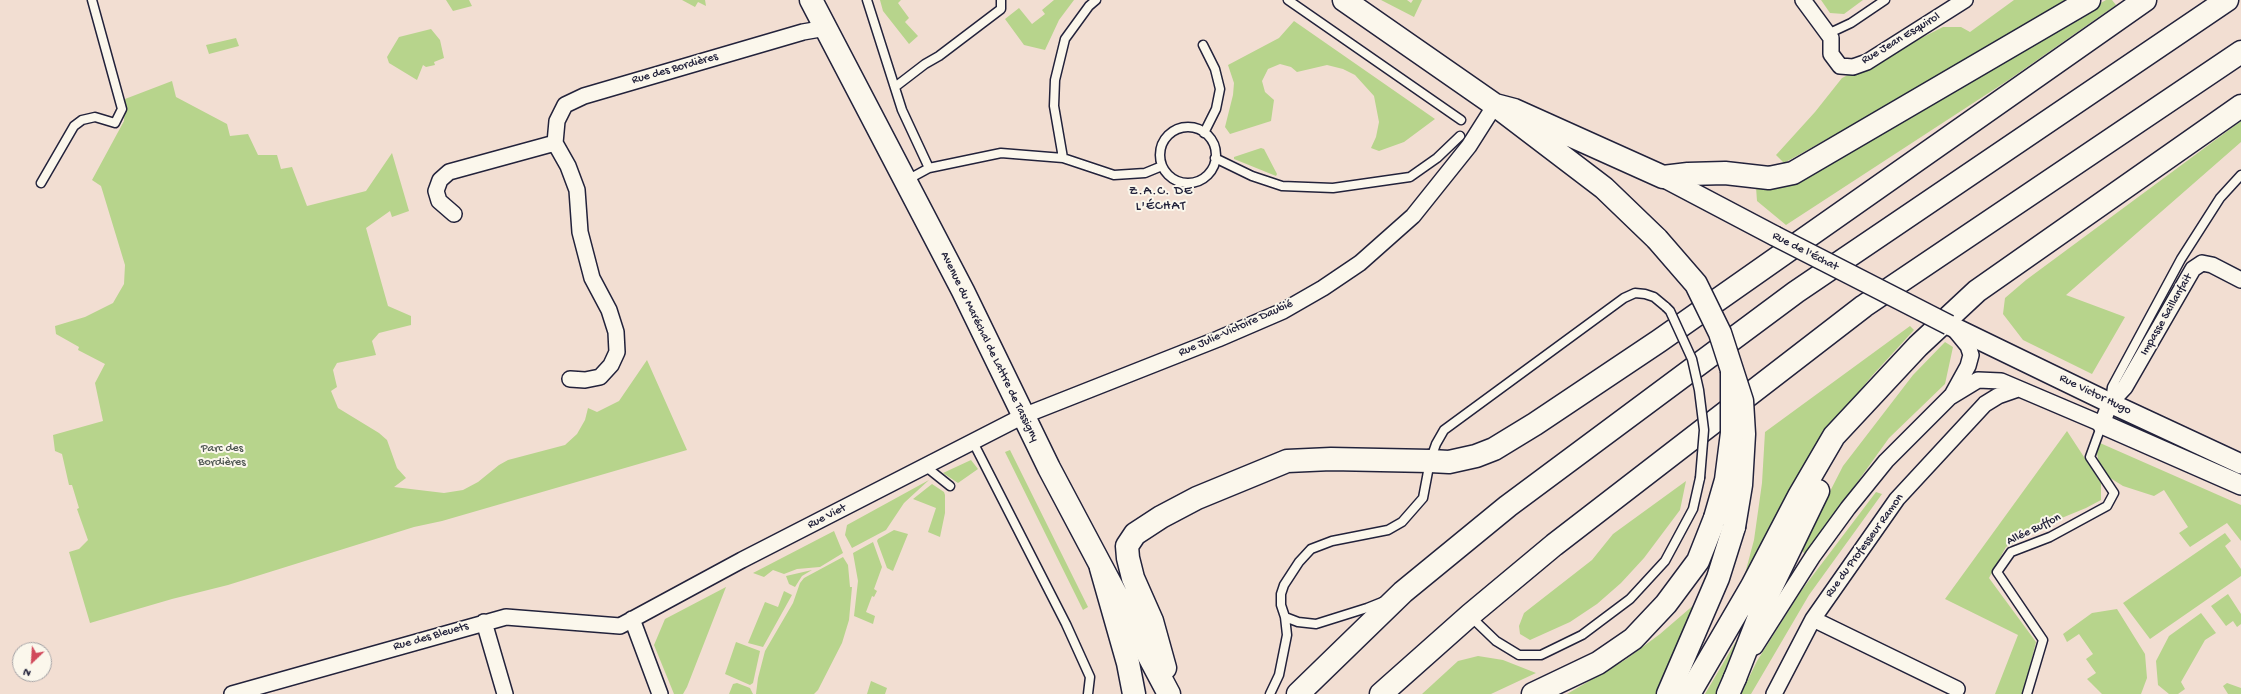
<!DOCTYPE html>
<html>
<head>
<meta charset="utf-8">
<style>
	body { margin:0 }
	#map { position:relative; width:2241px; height:694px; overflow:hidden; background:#f2ded2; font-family:"Gochi Hand",sans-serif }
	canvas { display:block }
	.north { position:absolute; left:12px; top:642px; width:40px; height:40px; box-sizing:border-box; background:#fbf7ec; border:1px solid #a4a2a5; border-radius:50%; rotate:205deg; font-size:11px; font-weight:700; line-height:16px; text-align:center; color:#22223b }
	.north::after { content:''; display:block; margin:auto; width:14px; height:18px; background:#d1495b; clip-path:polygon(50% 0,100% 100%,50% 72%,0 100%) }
</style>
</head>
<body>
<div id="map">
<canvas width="2241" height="694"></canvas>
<div class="north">N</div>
</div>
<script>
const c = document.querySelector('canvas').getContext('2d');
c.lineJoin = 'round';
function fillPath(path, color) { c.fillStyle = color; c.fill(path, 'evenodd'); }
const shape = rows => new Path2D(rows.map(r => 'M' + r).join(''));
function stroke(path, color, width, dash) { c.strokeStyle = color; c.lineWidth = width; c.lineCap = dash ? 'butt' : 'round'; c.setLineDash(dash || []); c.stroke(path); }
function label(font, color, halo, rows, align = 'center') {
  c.font = font + ' "Gochi Hand",sans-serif'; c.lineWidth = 4; c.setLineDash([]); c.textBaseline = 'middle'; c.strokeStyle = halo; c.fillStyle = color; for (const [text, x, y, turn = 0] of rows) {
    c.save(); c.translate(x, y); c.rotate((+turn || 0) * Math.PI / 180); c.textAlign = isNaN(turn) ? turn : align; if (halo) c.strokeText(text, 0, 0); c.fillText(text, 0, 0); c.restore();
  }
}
const green = shape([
	[446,0,469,0,472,6,453,11],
	[682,0,705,0,706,6,698,2,695,7],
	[880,0,901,0,898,3,909,18,905,22,918,36,909,44,883,11],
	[1054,0,1074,0,1059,20,1045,50,1024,45,1005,19,1019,8,1032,24,1045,14,1042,10],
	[1381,0,1407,0,1411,3,1413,0,1422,0,1414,17],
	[1821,0,1863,0,1844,14,1830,13],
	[2014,0,2068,0,1976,52,1908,94,1784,163,1776,155,1815,112,1842,78,1943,27,1961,27,1970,32],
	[2106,0,2112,0,2116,5,2007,81,1786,225,1757,201,1756,187,1788,186,1812,175,1992,64],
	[1294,21,1435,119,1404,142,1379,151,1371,148,1376,137,1379,122,1374,96,1355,75,1343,69,1327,65,1297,72,1291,67,1280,64,1268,69,1262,81,1265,92,1274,100,1271,121,1230,134,1225,127,1233,95,1234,83,1228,65,1279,38],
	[431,29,440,40,444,58,434,62,435,65,426,67,423,65,417,80,389,63,387,57,399,37],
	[236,38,239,46,209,54,206,45],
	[172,81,176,97,227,124,230,136,248,134,258,155,277,155,281,169,292,167,307,206,366,191,392,153,409,211,392,217,390,211,366,228,388,306,411,316,411,325,379,333,372,341,376,355,337,363,333,370,337,387,331,391,338,408,379,433,387,440,397,468,406,478,394,487,444,493,463,490,478,482,499,465,508,460,565,445,577,434,585,420,588,408,597,412,619,401,647,360,687,450,442,521,414,527,228,585,172,599,90,623,69,552,79,549,88,540,77,509,79,508,72,485,69,485,62,454,55,451,53,435,103,421,95,383,105,364,78,350,79,347,56,334,55,326,85,317,113,303,124,284,125,265,101,186,92,180,124,121,125,99],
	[2241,121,2241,142,2066,295,2125,317,2092,374,2023,340,2003,314,2005,298,2026,280],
	[1261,148,1264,149,1277,174,1276,176,1234,159,1234,157],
	[1910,326,1914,330,1871,377,1829,429,1742,585,1754,540,1762,483,1765,432],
	[1945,342,1953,347,1945,384,1889,438,1805,555,1801,548,1843,466,1913,375],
	[2067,431,2101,483,2101,500,2086,508,2047,524,2006,547,1989,578,2036,642,2023,694,1995,694,2018,635,1945,599],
	[2100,443,2241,505,2241,541,2227,523,2190,547,2179,533,2188,527,2164,490,2154,496,2123,486,2107,476,2099,464,2097,453],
	[1010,450,1088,607,1083,610,1005,452],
	[971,460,978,469,958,483,943,473],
	[929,480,904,503,886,530,852,548,845,535,847,525],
	[1686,481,1680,510,1644,558,1621,583,1597,604,1570,622,1530,640,1520,634,1519,626,1524,613,1592,560,1613,534],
	[932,484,944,492,945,495,945,513,940,537,928,532,936,508,913,499],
	[1876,492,1882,494,1809,595,1751,694,1741,694,1757,661,1801,591],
	[894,530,908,534,893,571,887,568,877,541,878,539],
	[834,531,843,553,820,567,797,569,784,574,773,570,764,577,753,573],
	[2225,533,2231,541,2225,546,2241,569,2241,576,2150,639,2123,603],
	[873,542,882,567,874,589,877,591,874,597,872,596,866,612,875,616,873,624,854,616,858,581,853,553],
	[843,557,848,565,850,587,852,587,849,620,842,643,818,690,814,694,756,694,758,678,765,651,793,603,800,583,804,578],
	[812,570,802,576,795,587,789,584,786,576],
	[726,587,687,687,683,694,674,694,654,645,665,619],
	[784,591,792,595,763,647,748,643,765,602,778,607],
	[2228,594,2241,614,2241,624,2237,627,2233,621,2226,626,2211,606],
	[1696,603,1658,694,1567,694,1625,660,1660,634],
	[1756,607,1717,694,1705,694],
	[2117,609,2145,654,2147,678,2141,694,2102,694,2087,679,2096,673,2086,659,2093,654,2079,634,2067,642,2063,634,2092,613],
	[2201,613,2216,633,2205,640,2181,682,2185,689,2178,694,2169,694,2158,685,2156,661,2169,636],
	[736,642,760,651,753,683,750,685,725,674],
	[1478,656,1503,660,1536,673,1491,694,1422,694,1458,661],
	[871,681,887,688,885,694,867,694],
	[737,683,750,688,753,694,729,694,733,684],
	[2227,683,2241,688,2241,694,2228,694,2223,686]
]);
const service = shape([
	[867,0,902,110,929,168],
	[1288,0,1461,120],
	[1831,38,1834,31,1851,23,1885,0],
	[1203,45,1215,69,1220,89,1216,109,1204,133],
	[895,87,925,64,939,56,1001,9,1001,0],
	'1160 155a28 28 0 1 1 56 0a28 28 0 1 1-56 0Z',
	[1063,158,1054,106,1055,80,1065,39,1089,6,1096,0],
	[1215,158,1252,176,1282,186,1333,188,1410,177,1437,158,1460,136],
	[907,180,929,168,1001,153,1063,158,1114,175,1145,173,1162,166],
	[41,183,74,126,82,120,95,117,115,123,122,109,92,0],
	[2110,401,2112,387,2181,259,2220,198,2241,175],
	[973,442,1066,624,1090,677,1088,694],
	[925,466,950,486],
	[1470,616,1496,641,1519,655,1541,655,1582,635,1630,599,1665,561,1693,509,1700,478],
	[1285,617,1298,622,1316,624,1367,608,1382,602],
	[1270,694,1279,675,1287,635,1285,617,1281,605,1281,594,1284,585,1299,562,1311,549,1332,541,1388,530,1402,522,1423,498,1430,461,1436,444,1444,430,1624,298,1635,293,1645,294,1654,297,1666,307],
	[2027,694,2043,640,1997,572,2011,552,2050,537,2107,506,2114,493,2090,457,2102,424]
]);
const minor = shape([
	[1803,0,1831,38,1831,54,1840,66,1853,67,1867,62,1965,0],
	[454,214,439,201,436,191,440,180,449,172,555,143],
	[570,379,585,380,600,377,611,365,617,352,616,332,609,310,592,278,580,232,577,190,568,166,555,143,557,121,565,105,584,96,803,32,826,28],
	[1952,395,1968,366,1971,355,1968,346,1954,329],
	[632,619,660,694],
	[1813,619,1957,689],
	[484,622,505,694],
	[1755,647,1813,556,1848,508,1886,461,1950,397,1978,380,2001,381,2102,424,2110,403,2125,387,2193,269,2202,263,2212,265,2241,280],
	[232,694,506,617,620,626,742,560,1023,416,1218,339,1283,311,1323,288,1360,263,1413,216,1469,146,1495,105],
	[1774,694,1813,619,1897,499,1985,404,1998,396,2018,389]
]);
const tertiary = shape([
	[1663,177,1775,236],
	[1949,325,2110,403,2241,464],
	[2102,424,2241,485]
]);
const primary = shape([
	[811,0,963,291,1049,468,1169,694],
	[1344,0,1495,105,1604,188,1657,239],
	[1495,105,1514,110,1663,177,1688,174,1725,173,1769,178,1793,173,2089,0],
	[1165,668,1152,621,1133,578,1128,558,1127,546,1135,534,1161,517,1197,498,1287,461,1331,459,1430,461],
	[1668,694,1718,578,1734,527],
	[1728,694,1735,678]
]);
const trunk = shape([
	[1735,678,1768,594,1818,491],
	[1689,694,1752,586,1799,496,1834,436,1918,346,1977,291,2241,106]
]);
const motorway = shape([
	[1430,461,1449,462,1476,456,1494,449,1535,424,1659,341,2145,0],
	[1101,568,1128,663,1134,694],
	[1298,694,1403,592,1508,506,1796,292,2227,0],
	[1381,694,1470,615,1554,545,1864,306,2241,52],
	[1533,694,1598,663,1633,639,1666,604,1698,561,1715,518]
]);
const serviceBridge = shape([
	[1666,307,1670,311,1692,359,1699,390,1704,430,1700,478]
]);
const tertiaryBridge = shape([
	[1775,236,1949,325]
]);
const primaryBridge = shape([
	[1657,239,1696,284,1720,333,1742,401,1744,434,1741,485,1734,527]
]);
const motorwayBridge = shape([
	[1715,518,1726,480,1732,433,1732,372]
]);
const streetNames = [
	["Rue Jean Esquirol",1901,39,-31],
	["Rue des Bordières",675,69,-16],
	["Rue de l'Échat",1805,252,27],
	["Impasse Saillanfait",2167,315,-60],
	["Rue Julie-Victoire Daubié",1236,329,-24],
	["Avenue du Maréchal de Lattre de Tassigny",989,347,64],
	["Rue Victor Hugo",2095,395,26],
	["Rue Viet",827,517,-27],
	["Allée Buffon",2034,530,-26],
	["Rue du Professeur Ramon",1865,546,-54],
	["Rue des Bleuets",431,637,-16]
];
const parkNames = [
	["Parc des",222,449],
	["Bordières",222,463]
];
const neighbourhoodNames = [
	["Z.A.C. DE",1161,192],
	["L'ÉCHAT",1161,207]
];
fillPath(green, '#b7d48c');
stroke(service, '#22223b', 11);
stroke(minor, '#22223b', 18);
stroke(tertiary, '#22223b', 22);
stroke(primary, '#22223b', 25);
stroke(trunk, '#22223b', 25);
stroke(motorway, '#22223b', 25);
stroke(service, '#fbf7ec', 8);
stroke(minor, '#fbf7ec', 15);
stroke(tertiary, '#fbf7ec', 19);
stroke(primary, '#fbf7ec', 22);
stroke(trunk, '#fbf7ec', 22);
stroke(motorway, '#fbf7ec', 22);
stroke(serviceBridge, '#22223b', 11, []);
stroke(tertiaryBridge, '#22223b', 22, []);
stroke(primaryBridge, '#22223b', 25, []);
stroke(motorwayBridge, '#22223b', 25, []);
stroke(serviceBridge, '#fbf7ec', 8);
stroke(tertiaryBridge, '#fbf7ec', 19);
stroke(primaryBridge, '#fbf7ec', 22);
stroke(motorwayBridge, '#fbf7ec', 22);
label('12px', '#22223b', '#fbf7ec', streetNames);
label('12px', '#4f5753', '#fbf7ec', parkNames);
c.letterSpacing = '1px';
label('13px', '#22223b', '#fbf7ec', neighbourhoodNames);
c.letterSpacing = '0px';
</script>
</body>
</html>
